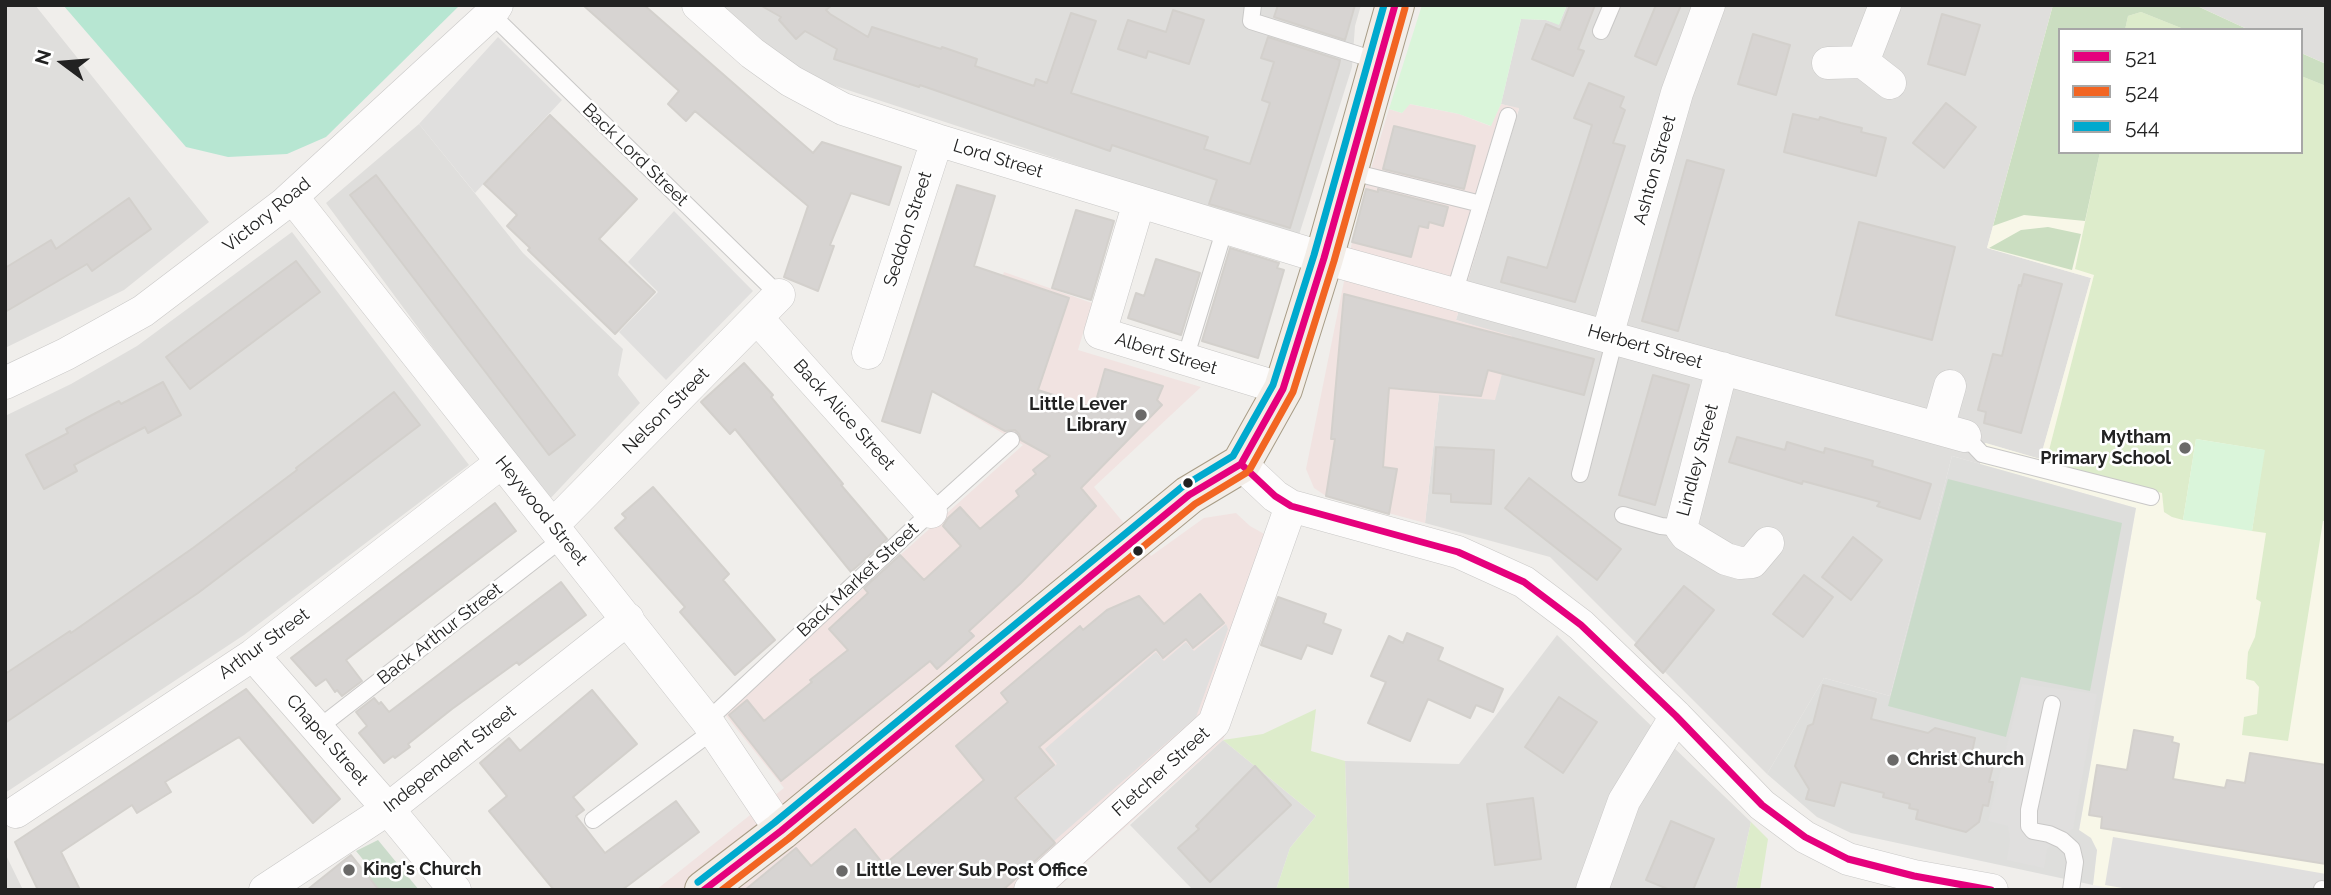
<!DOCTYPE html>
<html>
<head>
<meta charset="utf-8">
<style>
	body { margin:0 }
	#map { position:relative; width:2331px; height:895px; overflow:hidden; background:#f0eeeb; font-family:Raleway,sans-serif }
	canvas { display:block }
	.frame { position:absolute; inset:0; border:7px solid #222; pointer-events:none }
	.legend { position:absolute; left:2058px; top:28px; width:245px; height:126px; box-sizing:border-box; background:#fff; border:2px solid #a7a7a7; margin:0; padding:9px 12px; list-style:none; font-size:21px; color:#222 }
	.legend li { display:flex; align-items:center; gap:14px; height:35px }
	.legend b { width:35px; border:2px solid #a7a7a7 }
	.north { position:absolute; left:28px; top:28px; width:70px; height:70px; -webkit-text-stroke:5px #fff; paint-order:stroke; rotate:286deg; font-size:19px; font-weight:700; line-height:28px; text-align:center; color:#222 }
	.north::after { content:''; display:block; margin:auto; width:24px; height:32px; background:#222; clip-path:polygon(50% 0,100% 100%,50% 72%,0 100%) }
</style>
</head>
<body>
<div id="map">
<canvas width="2331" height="895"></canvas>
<div class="frame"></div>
<ul class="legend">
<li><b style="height:9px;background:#e5007d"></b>521</li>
<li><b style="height:9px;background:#f26522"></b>524</li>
<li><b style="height:9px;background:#00a9ce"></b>544</li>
</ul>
<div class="north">N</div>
</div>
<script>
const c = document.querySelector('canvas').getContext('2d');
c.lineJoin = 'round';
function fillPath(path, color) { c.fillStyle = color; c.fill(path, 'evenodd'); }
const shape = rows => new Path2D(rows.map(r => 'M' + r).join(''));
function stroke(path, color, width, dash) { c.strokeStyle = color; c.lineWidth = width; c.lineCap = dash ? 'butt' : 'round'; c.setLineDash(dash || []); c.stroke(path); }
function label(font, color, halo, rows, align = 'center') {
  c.font = font + ' Raleway,sans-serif'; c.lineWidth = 5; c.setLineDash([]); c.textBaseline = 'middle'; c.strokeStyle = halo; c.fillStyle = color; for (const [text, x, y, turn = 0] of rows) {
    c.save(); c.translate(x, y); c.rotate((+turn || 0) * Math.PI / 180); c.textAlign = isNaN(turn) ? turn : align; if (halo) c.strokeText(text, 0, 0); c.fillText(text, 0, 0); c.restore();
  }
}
const residential = shape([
	[5,5,35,5,209,222,124,290,5,348],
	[720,5,1361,5,1355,26,1352,67,1298,238,796,73],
	[1567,5,2053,5,1987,248,2091,278,2040,459,1986,443,1980,464,1952,456,1890,696,1824,678,1767,774,1550,557,1425,523,1439,395,1511,337,1456,320,1519,109,1501,104,1521,19,1546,20,1559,24],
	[2195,5,2326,5,2326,64,2301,53,2301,30,2249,30],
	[419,124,523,253,623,349,618,375,640,403,547,502,326,203],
	[292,232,469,465,244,635,5,793,5,416,71,384,137,346],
	[1557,635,1751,822,1736,890,1349,890,1345,761,1459,764],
	[1223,740,1316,816,1290,848,1276,890,1193,890,1130,825],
	[5,853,23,890,5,890]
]);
const commercial = shape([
	[1409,104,1459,114,1490,126,1501,104,1519,108,1456,320,1512,336,1495,400,1439,395,1425,523,1326,496,1314,488,1306,469,1352,242,1365,189,1389,109,1402,113],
	[1004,272,1092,303,1078,350,1201,387,1094,487,1151,556,1204,518,1236,513,1250,526,1291,549,1223,740,1055,890,656,890,784,788,724,713,1023,445,956,406]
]);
const education = shape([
	[2053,5,2195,5,2249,30,2060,30,2060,152,2301,152,2301,53,2326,64,2326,890,2122,890,2093,885,2097,850,2079,831,2136,508,1980,464,1985,443,2040,459,2091,278,1987,248]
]);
const religious = shape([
	[1952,456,2136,508,2079,830,2091,838,2097,850,2093,885,1851,833,1817,817,1767,774,1824,678,1890,696]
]);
const grass = shape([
	[2141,12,2186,30,2125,30,2128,16],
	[2301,76,2326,86,2326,521,2323,521,2288,741,2242,735,2244,717,2257,714,2259,687,2254,681,2246,679,2248,652,2255,637,2261,602,2256,599,2266,533,2252,531,2264,450,2196,439,2183,520,2172,517,2164,512,2162,493,2046,462,2094,275,2075,269,2100,152,2301,152],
	[1316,709,1311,751,1345,761,1349,890,1276,890,1290,848,1316,816,1223,740,1263,734],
	[1751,822,1768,839,1760,890,1736,890]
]);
const forest = shape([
	[2053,5,2195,5,2249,30,2186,30,2141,12,2128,16,2125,30,2060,30,2060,152,2100,152,2085,221,2024,215,1993,226],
	[2301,53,2326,64,2326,86,2301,76],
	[2048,227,2081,234,2072,270,1989,248,2021,230]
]);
const cemetery = shape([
	[1948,479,2122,523,2090,691,2021,677,2006,737,1888,706],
	[378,840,419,890,379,890,365,872,370,868,356,851]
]);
const park = shape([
	[1422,5,1567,5,1559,25,1546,20,1521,19,1501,104,1491,126,1459,114,1410,104,1402,113,1389,109],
	[2196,439,2265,450,2252,531,2183,520]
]);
const pitch = shape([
	[63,5,460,5,326,137,287,154,228,157,186,147]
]);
const parking = shape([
	[498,37,562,100,475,193,419,124],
	[674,211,753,291,666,380,619,332,658,292,628,262],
	[1226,624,1228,629,1196,717,1054,841,1017,798,1057,764,1045,749,1156,652,1164,661,1186,642,1194,651],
	[2022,684,2097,694,2073,829,2047,849,2044,868,2007,860,2010,840,2008,826,1988,821],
	[2113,837,2326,874,2326,890,2134,890,2105,885]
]);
const building = shape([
	[583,5,644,5,813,153,822,142,901,167,889,205,851,193,830,245,834,246,818,291,784,277,808,206,695,111,686,121,668,104,679,91,583,5],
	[760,5,832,5,826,10,830,14,868,37,872,27,941,49,942,47,977,59,975,66,1034,86,1036,79,1047,83,1071,13,1096,21,1071,93,1208,137,1204,149,1250,164,1270,103,1262,100,1274,62,1261,58,1268,37,1340,60,1339,65,1290,228,1209,204,1217,180,1112,145,1110,151,920,85,919,87,834,59,837,49,805,31,796,39,779,20,781,17,760,5],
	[1278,5,1355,5,1345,40,1274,17,1278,5],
	[1570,5,1595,5,1578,49,1584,51,1573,76,1532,59,1546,24,1560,30,1570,5],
	[1656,5,1681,5,1656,65,1635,56,1656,5],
	[1173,10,1204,20,1189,64,1148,51,1146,58,1118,49,1128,20,1166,32,1173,10],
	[1942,14,1980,25,1965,75,1928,64,1942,14],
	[1753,34,1790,45,1776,95,1738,84,1753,34],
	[1589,83,1624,97,1620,107,1625,110,1613,143,1625,146,1575,302,1501,282,1508,257,1547,268,1592,125,1574,118,1589,83],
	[1946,103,1976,127,1944,168,1913,143,1946,103],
	[1793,114,1819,120,1820,117,1841,123,1862,128,1861,132,1886,138,1876,176,1784,152,1793,114],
	[550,115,637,199,599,239,655,292,615,334,528,250,530,248,507,226,517,215,484,184,550,115],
	[1394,126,1475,146,1464,189,1383,169,1394,126],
	[1687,160,1724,170,1678,331,1642,321,1687,160],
	[376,175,575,435,549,455,350,195,376,175],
	[957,185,995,196,974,266,1069,298,1038,390,1094,408,1105,369,1163,386,1157,400,1162,405,1081,488,1096,506,1021,583,969,631,974,636,937,669,930,661,781,781,729,715,747,700,764,721,812,682,810,680,848,650,829,629,868,593,864,588,900,555,924,580,961,546,943,526,948,518,960,507,980,529,1019,496,1016,491,1036,474,1033,470,1050,456,1021,440,1019,434,1015,430,1005,431,932,391,920,433,882,421,957,185],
	[1366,189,1378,192,1378,189,1448,207,1443,226,1429,222,1428,228,1419,226,1411,257,1352,242,1366,189],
	[129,198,151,229,92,271,87,264,5,312,5,268,51,240,56,249,129,198],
	[1076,210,1114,221,1091,300,1052,288,1076,210],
	[1859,222,1955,247,1932,340,1836,315,1859,222],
	[1230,248,1279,263,1277,268,1284,270,1258,358,1202,341,1230,248],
	[1156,259,1200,273,1181,335,1128,318,1136,293,1144,296,1156,259],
	[296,261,320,292,190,389,166,357,296,261],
	[2024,274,2062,284,2021,433,1984,423,1986,412,1978,410,1993,354,2002,356,2019,285,2021,286,2024,274],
	[1344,294,1594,359,1584,395,1488,370,1481,396,1389,388,1383,467,1397,469,1389,514,1326,496,1335,439,1331,439,1344,294],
	[744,363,773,395,771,397,843,484,841,485,887,539,851,572,735,429,730,434,701,402,744,363],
	[1653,375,1689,385,1655,505,1619,495,1653,375],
	[163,382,181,415,148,433,145,427,109,446,74,465,77,471,44,489,26,455,68,433,66,429,92,415,119,401,121,404,163,382],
	[394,392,420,425,198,593,5,723,5,674,70,631,71,633,193,548,297,470,296,468,394,392],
	[1737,437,1785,450,1787,442,1824,453,1825,448,1873,461,1872,466,1931,484,1920,519,1877,506,1880,502,1803,481,1802,484,1729,462,1737,437],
	[1436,447,1494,450,1491,504,1451,502,1451,494,1433,493,1436,447],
	[1529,478,1621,549,1597,580,1505,508,1529,478],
	[653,487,729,574,723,580,775,640,735,675,680,612,685,607,615,528,626,518,622,514,653,487],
	[495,503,516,531,346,660,362,681,342,696,337,690,335,692,326,679,316,686,291,658,495,503],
	[1853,537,1882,560,1851,600,1822,577,1853,537],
	[1804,575,1833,597,1803,637,1773,614,1804,575],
	[561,582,586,615,519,665,517,662,452,709,408,744,410,747,395,758,393,756,384,763,359,733,367,726,356,712,374,698,379,704,381,702,389,712,561,582],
	[1684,586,1714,610,1663,673,1635,645,1684,586],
	[1200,594,1224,623,1193,648,1186,639,1163,658,1156,649,1039,747,1054,765,1015,798,1055,843,1003,890,745,890,796,848,811,866,855,829,884,865,984,780,956,746,1008,702,1001,693,1080,626,1083,630,1107,610,1139,596,1164,624,1200,594],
	[1278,597,1326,614,1323,623,1341,630,1332,654,1307,645,1301,659,1261,645,1278,597],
	[1407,633,1443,648,1438,660,1503,689,1493,712,1476,705,1470,718,1428,699,1410,741,1368,723,1386,682,1371,676,1389,636,1403,643,1407,633],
	[1823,685,1876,699,1871,719,1928,733,1935,728,1975,738,1971,757,1994,762,1989,782,1993,782,1988,806,1983,805,1979,822,1966,832,1916,819,1918,810,1909,808,1910,804,1883,797,1884,793,1841,782,1834,806,1806,799,1809,789,1795,766,1808,726,1813,724,1823,685],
	[246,689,340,799,313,823,239,737,165,782,171,792,137,813,132,805,61,852,80,890,38,890,15,842,246,689],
	[592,690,637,744,573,797,584,810,576,816,605,853,676,801,699,832,622,890,554,890,489,811,507,796,480,763,509,738,520,751,592,690],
	[1559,697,1597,722,1563,773,1525,747,1559,697],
	[2134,730,2173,737,2172,742,2179,744,2173,779,2225,788,2227,780,2245,783,2250,753,2326,765,2326,864,2101,828,2102,817,2089,815,2097,765,2127,770,2134,730],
	[1255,766,1291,805,1210,882,1178,848,1199,829,1196,826,1255,766],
	[1533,798,1541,859,1495,865,1487,804,1533,798],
	[1671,821,1714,839,1693,890,1670,890,1646,880,1671,821],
	[351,855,379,890,307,890,347,858,351,855]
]);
const lane = shape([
	[1253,5,1251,21,1378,61],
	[491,14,779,295],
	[1601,31,1612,5],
	[1348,171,1481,204],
	[1454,294,1508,116],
	[1185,359,1225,228],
	[1965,436,1982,454,2151,497],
	[1580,474,1615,338],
	[1623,515,1661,526,1681,528],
	[2052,704,2029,810,2029,826,2033,831,2049,834,2062,840,2072,849,2075,862,2071,890],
	[707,721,931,512,1011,440],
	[317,729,563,538],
	[593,820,714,730],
	[2322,890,2322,889]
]);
const street = shape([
	[698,5,752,53,791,81,843,109,937,140,1324,258,1965,436],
	[1863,62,1885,5],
	[1828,63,1863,62,1890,83],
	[293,198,707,721,781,831],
	[1139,202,1100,333,1283,389],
	[757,318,931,512],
	[1607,336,1677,93,1709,5],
	[868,353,937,140],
	[1722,368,1681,528,1686,535,1726,559,1740,563,1752,562,1768,543],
	[5,383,66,354,143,311,284,204,491,14,497,5],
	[1938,428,1950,386],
	[1241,464,1275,496,1291,506,1458,552,1524,582,1581,625,1676,716,1762,805,1805,837,1848,859,1914,876,1992,890],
	[553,525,779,295],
	[253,655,388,809,455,890],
	[16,812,253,655,502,462],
	[265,890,388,809,628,619],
	[1030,890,1214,723,1291,506],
	[1592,890,1624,801,1676,716]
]);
const primary = shape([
	[704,890,781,831,1189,495,1241,464,1283,389,1324,258,1395,5]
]);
const bus1 = shape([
	[1241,464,1275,496,1291,506,1458,552,1524,582,1581,625,1676,716,1762,805,1805,837,1848,859,1914,876,1991,890],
	[1241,464,1283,389,1324,258,1395,5],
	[704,890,781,831,1189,495,1241,464]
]);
const bus2 = shape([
	[1250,469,1293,392,1334,261,1405,8],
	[722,890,788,839,1195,504,1246,473]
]);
const bus3 = shape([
	[698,882,774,823,1182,487,1233,456,1273,385,1314,255,1384,5]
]);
const markers = [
	[1141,415,7,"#6a6968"],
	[2185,448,7,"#6a6968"],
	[1188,483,6,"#222"],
	[1138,551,6,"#222"],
	[1893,760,7,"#6a6968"],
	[349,870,7,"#6a6968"],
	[842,871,7,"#6a6968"]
];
const streetNames = [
	["Back Lord Street",635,155,44],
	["Lord Street",998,159,17],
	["Ashton Street",1655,170,-74],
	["Victory Road",267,215,-39],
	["Seddon Street",908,229,-72],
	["Herbert Street",1645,347,16],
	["Albert Street",1166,354,17],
	["Nelson Street",666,411,-45],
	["Back Alice Street",844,415,48],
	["Lindley Street",1698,460,-75],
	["Heywood Street",541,511,51],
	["Back Market Street",858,580,-43],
	["Back Arthur Street",440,634,-38],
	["Arthur Street",264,644,-36],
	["Chapel Street",327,740,49],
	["Independent Street",450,759,-38],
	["Fletcher Street",1161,772,-42]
];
const poiNames = [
	["Little Lever",1127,405,"right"],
	["Library",1127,426,"right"],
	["Mytham",2171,438,"right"],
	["Primary School",2171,459,"right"],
	["Christ Church",1907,760],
	["King's Church",363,870],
	["Little Lever Sub Post Office",856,871]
];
fillPath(residential, '#dfdedc');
fillPath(commercial, '#f1e3e1');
fillPath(education, '#f8f7e8');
fillPath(religious, '#dededc');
fillPath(grass, '#ddeccb');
fillPath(forest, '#cbdec1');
fillPath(cemetery, '#cadbca');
fillPath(park, '#daf5da');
fillPath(pitch, '#b7e6d2');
fillPath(parking, '#e0dfde');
fillPath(building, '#d7d4d2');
stroke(building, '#d3d0cc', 2);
stroke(lane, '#c9c8c7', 18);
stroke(street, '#c9c8c7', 33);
stroke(primary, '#a79c86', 40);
stroke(lane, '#fdfcfc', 16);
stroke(street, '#fdfcfc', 32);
stroke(primary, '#f3ede7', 38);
stroke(bus1, '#e5007d', 7);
stroke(bus2, '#f26522', 7);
stroke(bus3, '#00a9ce', 7);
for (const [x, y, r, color] of markers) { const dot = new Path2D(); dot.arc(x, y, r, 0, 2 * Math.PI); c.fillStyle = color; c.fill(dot); stroke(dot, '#fff', 2.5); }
label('18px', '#222', '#fff', streetNames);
label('bold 18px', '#222', '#fff', poiNames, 'left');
</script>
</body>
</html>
